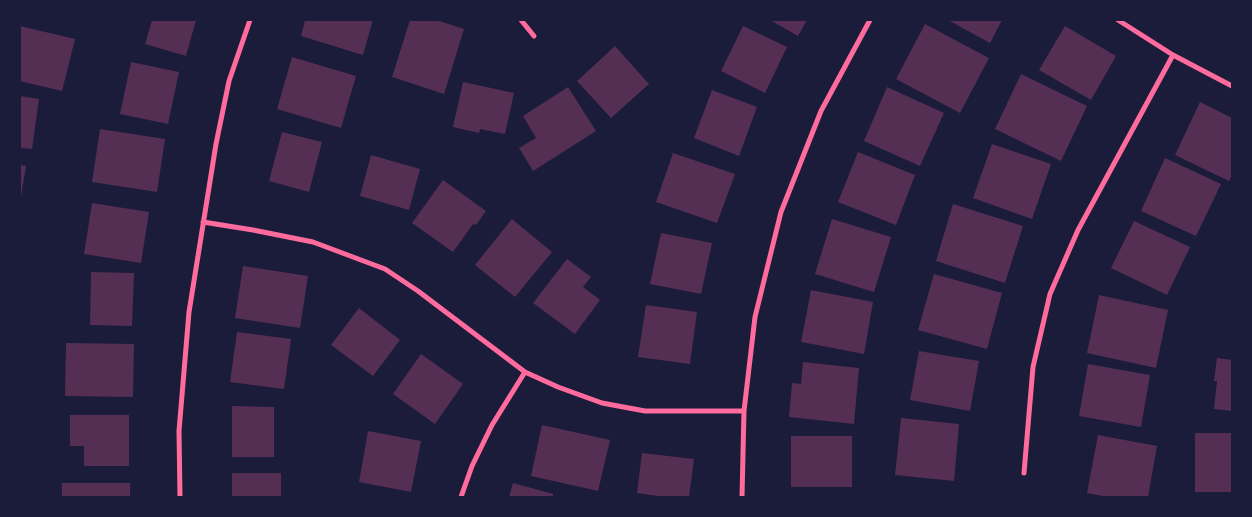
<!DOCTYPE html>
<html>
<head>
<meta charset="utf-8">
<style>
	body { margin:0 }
	#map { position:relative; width:1252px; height:517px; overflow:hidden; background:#1b1b3a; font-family:"IBM Plex Sans",sans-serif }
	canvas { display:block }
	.frame { position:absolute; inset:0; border:21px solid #1b1b3a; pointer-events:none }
</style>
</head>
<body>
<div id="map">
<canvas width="1252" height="517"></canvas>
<div class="frame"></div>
</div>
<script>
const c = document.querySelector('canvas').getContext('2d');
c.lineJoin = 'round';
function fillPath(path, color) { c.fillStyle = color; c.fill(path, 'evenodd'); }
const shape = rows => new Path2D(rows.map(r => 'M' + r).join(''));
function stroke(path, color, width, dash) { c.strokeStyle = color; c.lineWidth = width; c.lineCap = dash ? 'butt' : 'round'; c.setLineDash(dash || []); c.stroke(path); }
const building = shape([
	[152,20,196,20,186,56,145,44],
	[305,20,373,20,363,55,301,36],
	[410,20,436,20,464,29,444,94,392,77],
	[770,20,807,20,798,36],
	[948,20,1002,20,990,43],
	[925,24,989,58,960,113,896,79],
	[20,26,75,39,62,91,20,81],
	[743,26,787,47,765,93,721,71],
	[1065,26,1116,56,1091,100,1039,70],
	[615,46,649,84,611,118,577,81],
	[292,57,356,76,341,128,277,109],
	[131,62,179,72,168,124,120,114],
	[1021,74,1087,106,1061,161,995,129],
	[463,82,514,93,505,134,480,129,479,133,453,127],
	[568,87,596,131,533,171,519,148,536,138,523,116],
	[887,87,944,113,920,166,864,141],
	[712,90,757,107,739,156,694,138],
	[20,96,39,99,32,149,20,148],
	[1200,102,1232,118,1232,175,1229,181,1175,155],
	[100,129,165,139,157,192,92,182],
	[282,132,322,142,309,192,269,181],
	[992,144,1051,164,1032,219,973,198],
	[858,152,915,175,896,225,838,202],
	[673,153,735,174,717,223,656,202],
	[371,155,420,169,409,210,360,196],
	[1165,158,1221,184,1196,236,1141,211],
	[20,165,26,166,21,197,20,197],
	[443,180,486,211,476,225,473,224,453,252,412,223],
	[92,203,149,212,141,263,84,254],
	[953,204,1023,226,1005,283,936,261],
	[512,219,552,252,515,297,475,265],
	[832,219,891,237,874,292,815,274],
	[1134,221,1190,247,1167,295,1111,268],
	[661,233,712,243,701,294,650,284],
	[567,259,591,277,583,287,600,300,575,334,533,303],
	[243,266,308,276,300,328,235,318],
	[91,272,134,273,132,326,90,325],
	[934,274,1002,293,987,349,918,330],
	[811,290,873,302,864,354,801,342],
	[1099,295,1168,310,1156,368,1087,353],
	[646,305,697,312,690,364,638,357],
	[359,308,400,340,373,376,331,345],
	[237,332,291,339,284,389,230,382],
	[66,343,134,344,133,397,65,396],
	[919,351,979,361,970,411,910,400],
	[421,354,463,384,435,424,393,394],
	[1217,358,1232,360,1232,411,1214,409,1217,381,1214,381],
	[803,362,859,368,854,424,789,417,792,383,801,384],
	[1088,364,1150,375,1141,427,1079,416],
	[232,406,274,407,274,457,232,457],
	[70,415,129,415,129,466,84,466,84,446,70,446],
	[901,418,959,424,954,481,895,475],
	[542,425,610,440,598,491,531,476],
	[368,431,421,441,411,492,359,482],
	[1195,433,1232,433,1232,492,1195,492],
	[1098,435,1157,446,1148,497,1108,497,1087,493],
	[791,436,852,436,852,487,791,487],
	[642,453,694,459,689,497,665,497,637,493],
	[232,473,281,473,281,497,232,497],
	[62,483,130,483,130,497,62,497],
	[513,483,553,494,553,497,509,497]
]);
const minor = shape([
	[521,20,534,36],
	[1118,20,1173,55,1232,86],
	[203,222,253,230,313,242,385,269,418,291,525,372,558,387,602,403,645,411,744,411],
	[1024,473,1033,367,1050,294,1078,230,1173,55],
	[180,497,179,431,189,312,216,144,229,81,250,20],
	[461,497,472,466,492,425,525,372],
	[742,497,744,411,755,317,781,212,821,111,870,20]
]);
fillPath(building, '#542f53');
stroke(minor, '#ff6b9d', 5);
</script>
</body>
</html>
